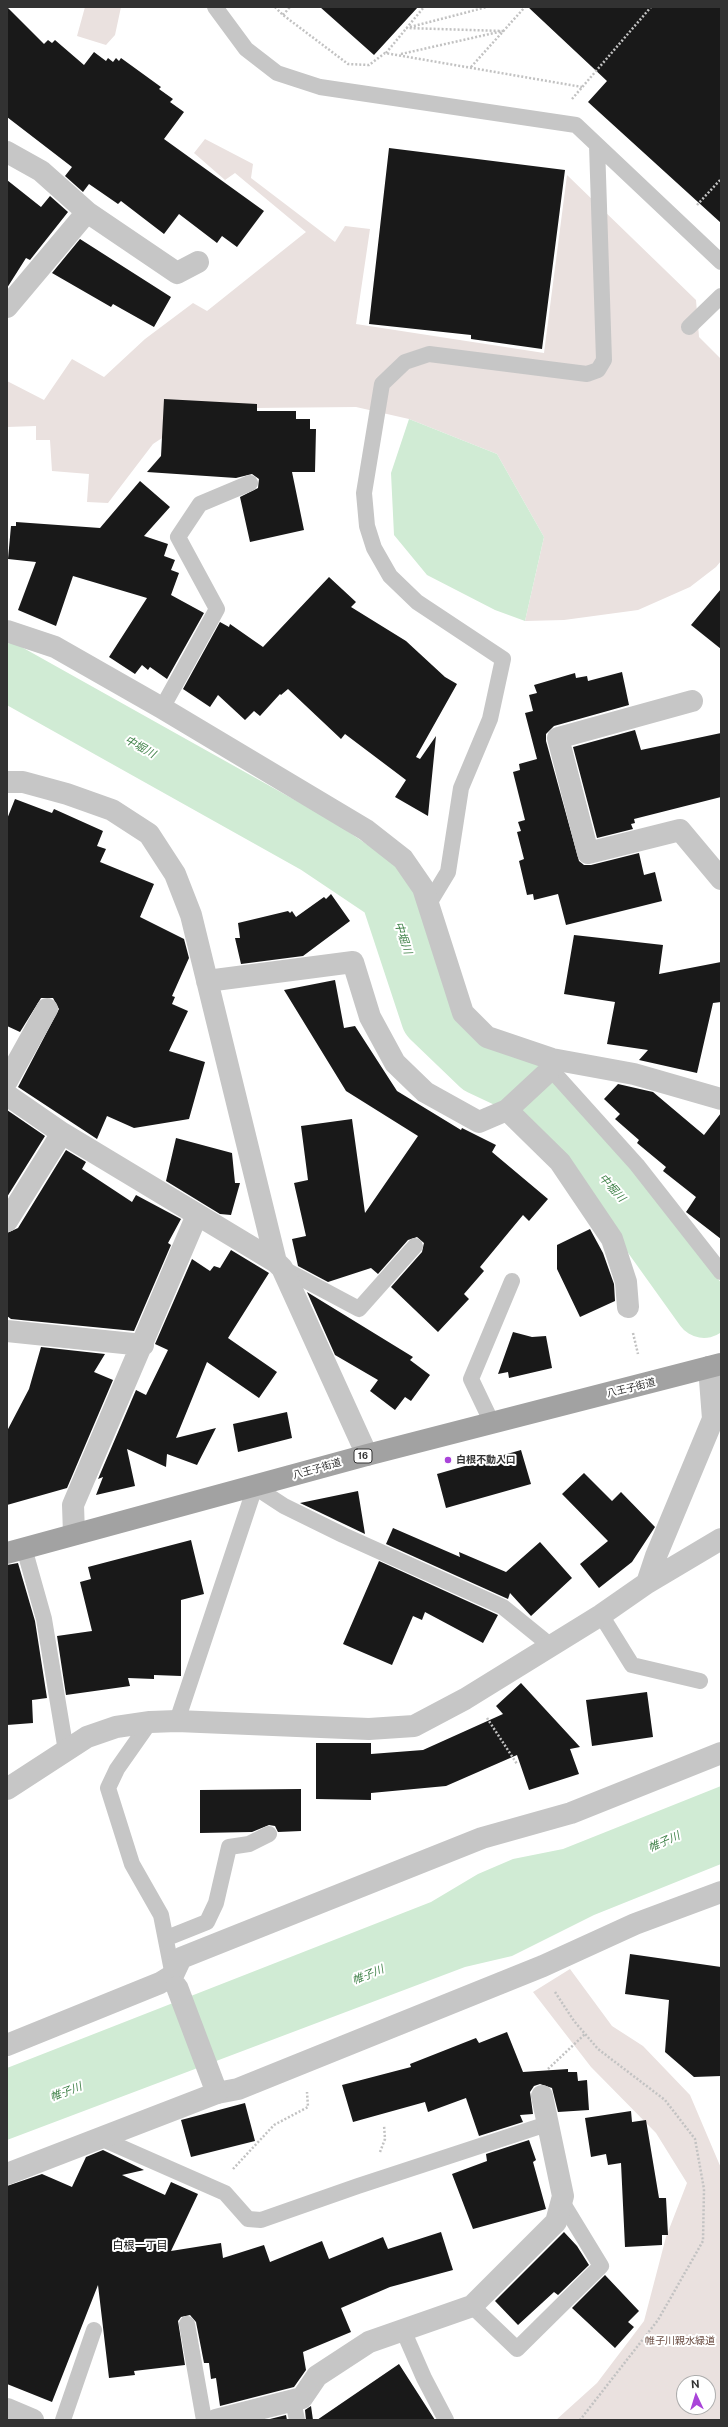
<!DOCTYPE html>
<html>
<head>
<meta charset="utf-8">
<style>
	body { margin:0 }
	#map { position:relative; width:728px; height:2427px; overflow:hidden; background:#fff; font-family:"Public Sans",sans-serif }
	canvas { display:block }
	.frame { position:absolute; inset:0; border:8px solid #323232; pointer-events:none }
	.north { position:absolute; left:676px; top:2375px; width:40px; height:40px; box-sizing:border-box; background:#fff; border:1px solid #adadad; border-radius:50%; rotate:356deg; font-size:11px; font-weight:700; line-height:16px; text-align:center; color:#323232 }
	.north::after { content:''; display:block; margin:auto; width:14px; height:18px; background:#a944d9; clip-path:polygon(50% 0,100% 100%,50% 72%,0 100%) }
</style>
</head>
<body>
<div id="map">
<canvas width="728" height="2427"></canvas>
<div class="frame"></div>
<div class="north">N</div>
</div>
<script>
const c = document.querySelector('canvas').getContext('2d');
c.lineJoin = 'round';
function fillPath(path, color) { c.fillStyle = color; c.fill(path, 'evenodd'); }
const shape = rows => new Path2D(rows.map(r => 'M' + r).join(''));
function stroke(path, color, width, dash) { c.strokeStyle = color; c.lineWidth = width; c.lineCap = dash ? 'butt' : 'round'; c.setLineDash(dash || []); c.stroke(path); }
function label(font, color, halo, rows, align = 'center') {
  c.font = font + ' "Public Sans","Noto Sans JP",sans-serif'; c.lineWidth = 4; c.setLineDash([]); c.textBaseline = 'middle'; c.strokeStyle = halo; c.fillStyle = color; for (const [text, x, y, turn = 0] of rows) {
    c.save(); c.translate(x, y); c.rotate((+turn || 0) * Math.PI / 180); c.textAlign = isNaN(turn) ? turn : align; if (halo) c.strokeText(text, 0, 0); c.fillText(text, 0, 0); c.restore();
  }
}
const green = shape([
	[85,7,121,7,115,35,106,45,77,36],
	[205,139,253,164,251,178,335,242,345,226,370,229,356,324,544,353,567,175,696,300,699,337,721,359,721,561,716,567,690,587,638,610,564,620,525,621,544,537,497,454,409,419,356,407,256,408,171,432,153,444,108,503,87,502,89,474,52,471,50,440,36,440,36,426,7,427,7,381,44,400,72,359,104,377,145,339,193,303,207,311,306,232,235,173,225,180,194,153],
	[570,1969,612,2026,643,2046,690,2095,721,2168,721,2420,556,2420,597,2383,644,2321,666,2237,687,2183,656,2133,591,2067,533,1992],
	[684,2383,708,2383,708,2407,684,2407]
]);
const water = shape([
	[409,419,497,454,544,537,525,621,495,610,427,575,394,535,391,473],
	[721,1786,721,1864,594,1915,512,1956,465,1967,7,2140,7,2068,431,1902,478,1874,513,1859,563,1849]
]);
const river = shape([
	[7,672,316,845,389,894,430,1018,480,1066,514,1082,569,1138,636,1214,704,1309]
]);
const building = shape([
	[7,7,44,44,48,40,52,43,55,40,84,65,94,52,106,61,108,58,113,62,116,58,119,61,121,58,161,87,159,89,173,99,170,102,184,112,164,139,264,211,237,247,222,236,217,243,179,214,164,234,121,201,118,204,89,184,83,192,65,176,72,167,7,117],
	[320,7,418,7,374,55],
	[528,7,721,7,721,223,588,102,607,81],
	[389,148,565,170,542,349,471,339,471,335,369,324],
	[7,180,41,207,50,196,68,212,30,260,26,258,7,288],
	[80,239,171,297,154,327,113,304,111,307,52,273],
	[164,399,257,404,257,411,296,411,296,419,310,419,310,429,316,429,315,472,292,472,304,530,250,542,240,497,258,488,259,479,252,474,236,478,147,472,161,456],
	[140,481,170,507,144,536,168,544,164,556,175,560,171,570,179,573,171,595,204,613,167,679,150,667,148,670,142,665,135,674,109,657,147,598,73,576,56,626,18,610,36,562,8,559,11,526,16,526,16,522,100,528],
	[329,577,356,602,351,607,406,641,445,677,457,684,416,757,420,759,436,736,428,816,395,797,406,780,345,734,341,739,288,689,281,695,280,694,260,716,254,711,245,720,218,695,210,707,183,689,220,622,229,627,230,624,263,647],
	[721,589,721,649,691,625],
	[622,672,629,705,554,726,546,734,546,741,579,861,584,865,591,865,639,853,644,875,655,872,662,901,566,925,558,894,534,900,533,894,527,895,519,861,524,859,517,832,521,831,518,822,525,820,513,772,520,770,519,764,537,759,525,713,533,711,529,695,537,693,534,685,575,673,576,678,587,676,588,681],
	[635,730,641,750,721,733,721,797,634,819,635,823,631,824,633,829,597,838,573,747],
	[15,799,52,813,54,809,103,831,97,846,106,849,100,862,154,884,140,917,184,939,189,958,172,996,175,997,172,1004,188,1011,169,1051,205,1062,189,1119,134,1128,107,1116,97,1139,18,1087,59,1009,53,998,41,998,20,1032,7,1026,7,819],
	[331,894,350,921,303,956,241,964,235,938,240,938,238,923,288,911,290,913,292,911,296,917,324,897,326,899],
	[574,935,663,945,659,974,721,962,721,1002,713,1003,697,1073,639,1060,648,1050,607,1044,615,1002,564,994],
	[335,980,344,1028,355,1026,397,1091,461,1130,462,1128,496,1145,492,1152,548,1199,529,1221,523,1215,480,1267,484,1271,464,1294,469,1299,438,1332,391,1287,422,1252,424,1243,417,1237,408,1240,378,1274,371,1268,328,1282,298,1266,292,1239,306,1236,294,1183,308,1180,301,1126,352,1119,365,1213,418,1136,346,1091,284,990],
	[618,1084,653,1092,704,1135,721,1113,721,1239,686,1212,696,1197,663,1171,666,1167,637,1143,639,1140,615,1119,620,1114,604,1099],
	[7,1110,45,1136,7,1197],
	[176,1138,232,1153,235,1183,240,1183,231,1215,220,1214,166,1181],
	[66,1150,86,1162,82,1169,132,1202,136,1195,181,1219,168,1243,171,1245,134,1331,11,1319,7,1316,7,1233,18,1228],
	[590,1229,603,1253,614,1284,615,1301,580,1317,557,1269,557,1245],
	[231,1250,269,1273,228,1338,277,1372,259,1398,207,1362,176,1438,216,1428,197,1465,167,1454,166,1467,127,1449,135,1486,96,1495,103,1477,98,1479,136,1390,146,1395,168,1350,155,1344,192,1259,210,1271,214,1266,220,1268],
	[307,1292,413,1357,410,1360,430,1375,411,1401,405,1397,395,1410,370,1391,378,1380,335,1355],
	[513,1332,532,1337,546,1336,552,1368,509,1378,508,1372,498,1374],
	[41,1347,105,1354,94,1372,113,1380,67,1488,7,1505,7,1431,29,1389],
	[287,1412,292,1438,238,1452,233,1424],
	[521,1450,531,1484,446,1508,437,1474],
	[584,1473,612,1501,621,1492,655,1527,632,1562,599,1588,580,1564,608,1541,562,1494],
	[358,1491,365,1534,300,1503],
	[393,1528,460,1557,459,1552,506,1572,540,1542,572,1578,531,1616,510,1593,508,1599,386,1544],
	[191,1540,204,1594,181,1600,181,1676,154,1675,154,1679,128,1678,130,1686,66,1695,57,1636,92,1631,80,1582,91,1579,88,1567],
	[379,1561,498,1615,483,1643,425,1612,422,1620,413,1616,392,1665,343,1644],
	[18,1563,35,1621,47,1698,32,1700,33,1723,7,1725,7,1565],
	[521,1683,580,1747,570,1749,579,1774,529,1790,517,1755,446,1786,371,1793,371,1800,316,1799,316,1743,371,1743,371,1754,423,1750,503,1714,496,1706],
	[647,1692,653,1737,592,1746,586,1700],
	[301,1789,301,1831,278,1832,275,1826,269,1825,252,1832,200,1833,200,1790],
	[630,1954,721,1967,721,2076,694,2077,665,2052,669,2000,625,1994],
	[507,2032,523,2072,568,2069,568,2072,577,2072,578,2081,587,2080,589,2110,558,2112,552,2088,540,2084,534,2086,530,2092,533,2114,520,2115,523,2122,479,2136,466,2098,428,2112,425,2102,353,2122,342,2085,411,2067,410,2064,476,2038,479,2043],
	[245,2103,255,2141,191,2157,181,2120],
	[631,2111,632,2122,646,2120,659,2198,666,2198,668,2235,662,2235,662,2245,625,2247,621,2163,608,2165,606,2154,591,2157,585,2118],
	[529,2140,536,2160,533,2162,546,2209,473,2229,452,2174,487,2161,486,2154],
	[103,2150,144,2170,122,2175,165,2195,171,2182,198,2194,171,2251,221,2243,223,2258,264,2245,270,2262,322,2241,329,2259,383,2237,388,2249,441,2232,453,2270,390,2287,341,2308,351,2332,303,2352,306,2370,294,2387,220,2406,216,2378,211,2379,209,2363,204,2363,196,2322,190,2315,181,2317,178,2321,185,2365,134,2371,135,2375,109,2378,98,2285,52,2402,7,2384,7,2186,42,2174,72,2187,86,2157],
	[564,2232,577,2246,589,2265,558,2295,554,2292,518,2325,495,2301],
	[605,2275,639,2311,628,2322,634,2327,615,2348,572,2308],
	[399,2364,435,2420,317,2420],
	[311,2406,313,2420,306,2420,305,2410],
	[286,2415,287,2420,266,2420]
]);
const path = shape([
	[275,7,283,15,348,64,369,65,385,53,582,87],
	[283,15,290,7],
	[410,27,487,7],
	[386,53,424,7],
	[401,54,503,31,406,28],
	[471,67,525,7],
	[572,99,651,7],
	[697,205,721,179],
	[633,1333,638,1354],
	[487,1718,517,1764],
	[555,1992,574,2021,598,2049,665,2100,695,2139,704,2189,703,2241,658,2320,580,2420],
	[548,2069,585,2034],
	[380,2152,385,2139,384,2125],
	[233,2169,274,2125,308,2107,307,2092]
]);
const service = shape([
	[215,7,246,49,277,73,320,87,576,125,721,262],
	[689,327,721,296],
	[162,708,217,609,178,537,200,504,250,483],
	[428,905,448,872,461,788,490,719,503,659,417,602,390,576,374,548,367,526,364,493,382,384,405,362,429,354,587,374,598,370,604,360,597,145],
	[556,1075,637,1165,721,1272],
	[282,1268,359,1309,415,1246],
	[492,1423,471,1379,512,1281],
	[24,1548,44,1619,66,1751],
	[601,1615,632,1665,700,1681],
	[177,1721,255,1487,284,1506,343,1535,503,1607,551,1646],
	[150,1722,117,1769,108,1788,132,1864,161,1915,173,1976],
	[167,1938,207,1922,216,1903,229,1847,249,1844,269,1834],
	[100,2138,225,2193,248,2219,261,2220,358,2186,547,2124],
	[472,2306,517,2349,601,2266,562,2202],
	[187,2324,204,2420],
	[403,2330,424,2378,446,2420],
	[293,2401,297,2420],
	[63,2420,94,2330]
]);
const pedestrian = shape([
	[7,2045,160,1983,173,1975,181,1958,482,1838,571,1813,721,1753],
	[217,2093,238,2089,543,1966,635,1924,721,1892]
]);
const minor = shape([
	[7,152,41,171,87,212,177,273,198,262],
	[7,307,87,212],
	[7,631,55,647,162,708,366,830,403,859,423,888,463,1013,487,1037,552,1059,634,1074,721,1099],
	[692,701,558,738,588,853,680,830,721,879],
	[7,782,23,782,67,794,112,810,149,834,175,874,191,915,276,1262,282,1268,367,1455],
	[207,981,353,962,370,1017,395,1063,425,1092,479,1122,507,1110,549,1071,552,1059],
	[7,1081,47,1009],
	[7,1095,62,1133,276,1262],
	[507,1110,560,1162,612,1239,626,1282,628,1307],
	[7,1221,62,1133],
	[7,1331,143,1345],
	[74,1534,73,1505,197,1215],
	[647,1583,656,1556,713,1419,709,1367],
	[7,1789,87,1737,116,1727,150,1722,177,1721,369,1729,414,1726,465,1699,601,1615,647,1583,721,1539],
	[7,2174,217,2093,177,1987],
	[7,2409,33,2420],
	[216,2420,302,2398,317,2376,369,2342,472,2306,556,2222,563,2196,542,2096]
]);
const trunk = shape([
	[7,1553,367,1455,721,1364]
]);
const markers = [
	[448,1460,4,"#a944d9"]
];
const shields = [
	[363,1456,18]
];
const shieldNames = [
	["16",363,1456]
];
const streetNames = [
	["八王子街道",631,1388,-14],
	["八王子街道",317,1469,-16]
];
const poiNames = [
	["白根不動入口",456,1460]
];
const parkNames = [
	["帷子川親水緑道",680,2341]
];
const waterNames = [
	["中堀川",140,747,29],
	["中堀川",403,938,72],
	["中堀川",612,1188,48],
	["帷子川",664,1842,-24],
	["帷子川",368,1975,-22],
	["帷子川",66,2092,-21]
];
const neighbourhoodNames = [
	["白根一丁目",140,2246]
];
fillPath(green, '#eae1df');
fillPath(water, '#d0ebd4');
stroke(river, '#d0ebd4', 58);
fillPath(building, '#191919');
stroke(path, '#c2c2c2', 2.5, [2, 2]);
stroke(service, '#c6c6c6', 16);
stroke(pedestrian, '#c6c6c6', 22);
stroke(minor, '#c6c6c6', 22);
stroke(trunk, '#a2a2a2', 22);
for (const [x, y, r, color] of markers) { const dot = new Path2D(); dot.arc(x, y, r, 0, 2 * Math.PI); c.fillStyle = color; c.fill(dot); stroke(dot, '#fff', 1.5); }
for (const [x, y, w] of shields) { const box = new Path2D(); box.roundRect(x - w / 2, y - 7, w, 14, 3); c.fillStyle = '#fff'; c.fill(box); stroke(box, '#323232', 1); }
label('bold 9px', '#323232', null, shieldNames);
label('10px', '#323232', '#fff', streetNames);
label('bold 10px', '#323232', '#fff', poiNames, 'left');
label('10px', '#6b4d42', '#fff', parkNames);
label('italic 11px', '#408249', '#fff', waterNames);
label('11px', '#000', '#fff', neighbourhoodNames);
</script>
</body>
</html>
